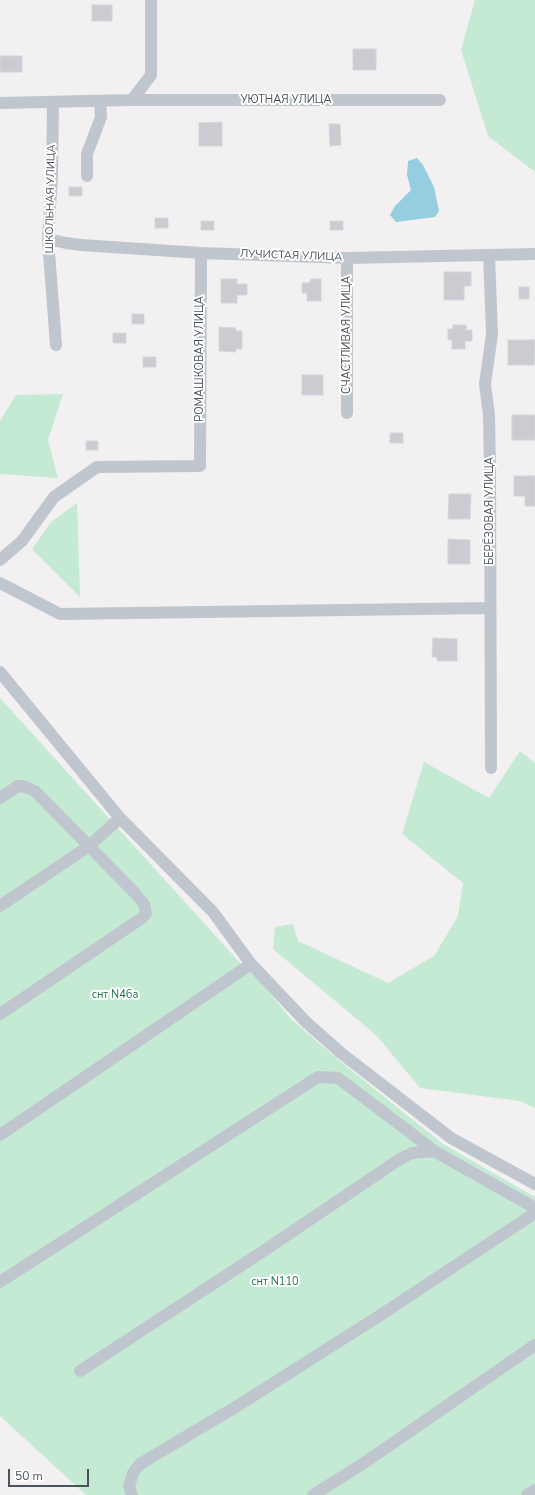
<!DOCTYPE html>
<html>
<head>
<meta charset="utf-8">
<style>
	body { margin:0 }
	#map { position:relative; width:535px; height:1495px; overflow:hidden; background:#f2f0f0; font-family:"Nunito Sans",sans-serif }
	canvas { display:block }
	.scale { position:absolute; left:8px; top:1469px; width:81px; height:18px; box-sizing:border-box; border:2px solid #4a525b; border-top:0; padding-left:5px; font-size:12px; line-height:14px; white-space:nowrap; color:#4a525b; -webkit-text-stroke:3px #fff; paint-order:stroke }
</style>
</head>
<body>
<div id="map">
<canvas width="535" height="1495"></canvas>
<div class="scale">50 m</div>
</div>
<script>
const c = document.querySelector('canvas').getContext('2d');
c.lineJoin = 'round';
function fillPath(path, color) { c.fillStyle = color; c.fill(path, 'evenodd'); }
const shape = rows => new Path2D(rows.map(r => 'M' + r).join(''));
function stroke(path, color, width, dash) { c.strokeStyle = color; c.lineWidth = width; c.lineCap = dash ? 'butt' : 'round'; c.setLineDash(dash || []); c.stroke(path); }
function label(font, color, halo, rows, align = 'center') {
  c.font = font + ' "Nunito Sans",sans-serif'; c.lineWidth = 4; c.setLineDash([]); c.textBaseline = 'middle'; c.strokeStyle = halo; c.fillStyle = color; for (const [text, x, y, turn = 0] of rows) {
    c.save(); c.translate(x, y); c.rotate((+turn || 0) * Math.PI / 180); c.textAlign = isNaN(turn) ? turn : align; if (halo) c.strokeText(text, 0, 0); c.fillText(text, 0, 0); c.restore();
  }
}
const green = shape([
	[475,0,535,0,535,172,488,136,461,50],
	[63,394,48,440,58,478,0,474,0,421,16,395],
	[77,503,80,597,32,549,51,522],
	[0,698,242,965,255,974,290,1018,341,1062,443,1144,535,1197,535,1495,86,1495,0,1416],
	[520,751,535,763,535,1108,520,1101,420,1088,376,1035,273,949,275,927,293,924,298,941,388,983,434,956,458,916,463,883,402,834,424,762,489,798]
]);
const water = shape([
	[417,158,423,165,434,187,439,211,435,217,396,222,390,215,395,206,411,190,407,175,408,161]
]);
const building = shape([
	[92,5,112,5,112,21,92,21,92,5],
	[353,49,376,49,376,70,353,70,353,49],
	[0,56,22,56,22,72,0,72,0,56],
	[222,122,222,146,199,146,199,123,222,122],
	[329,124,340,124,341,145,330,146,329,124],
	[69,187,82,187,82,196,69,196,69,187],
	[155,218,168,218,168,228,155,228,155,218],
	[201,221,214,221,214,230,201,230,201,221],
	[330,221,343,221,343,230,330,230,330,221],
	[444,272,471,272,471,286,464,286,464,300,444,300,444,272],
	[221,279,237,279,237,284,247,284,247,295,237,295,237,303,221,303,221,279],
	[311,279,321,279,321,301,307,301,307,293,302,293,302,283,309,283,311,279],
	[519,287,529,287,529,299,519,299,519,287],
	[132,314,144,314,144,324,132,324,132,314],
	[453,325,466,325,466,330,472,330,472,341,465,341,465,349,452,349,452,340,448,340,448,329,453,329,453,325],
	[219,327,236,328,236,331,242,331,242,349,236,349,236,352,219,351,219,327],
	[113,333,126,333,126,343,113,343,113,333],
	[508,340,535,340,534,365,508,365,508,340],
	[143,357,156,357,156,367,143,367,143,357],
	[302,375,323,375,323,395,302,395,302,375],
	[512,415,535,415,535,440,512,440,512,415],
	[390,433,403,433,403,443,390,443,390,433],
	[86,441,98,441,98,450,86,450,86,441],
	[514,476,535,476,535,506,525,506,525,496,514,496,514,476],
	[449,494,471,494,470,519,448,519,449,494],
	[448,539,470,540,470,564,448,564,448,539],
	[433,638,457,639,457,661,437,661,437,657,432,657,433,638]
]);
const minor = shape([
	[132,100,440,100],
	[53,102,52,176,48,239,56,345],
	[0,103,132,100,151,75,151,0],
	[87,176,87,154,101,117,100,101],
	[48,239,66,243,81,245,201,253,347,258,535,254],
	[489,255,492,334,485,384,489,415,490,470,491,768],
	[347,258,347,413],
	[0,560,22,541,54,497,97,467,200,466,201,253],
	[0,583,60,614,490,608],
	[0,672,120,818,213,912,251,964,306,1022,341,1053,451,1138,535,1184],
	[0,798,18,786,26,787,36,792,134,892,144,904,146,913,142,918,0,1014],
	[0,906,89,846,120,818],
	[0,1135,251,964],
	[0,1282,318,1077,338,1078,403,1127,434,1151,535,1208],
	[80,1371,265,1250,400,1159,412,1153,434,1151],
	[132,1495,129,1486,133,1473,140,1464,239,1405,379,1316,535,1213],
	[313,1495,364,1463,535,1345],
	[527,1495,535,1490]
]);
const streetNames = [
	["УЮТНАЯ УЛИЦА",286,100],
	["ШКОЛЬНАЯ УЛИЦА",51,199,-89],
	["ЛУЧИСТАЯ УЛИЦА",291,256,2],
	["СЧАСТЛИВАЯ УЛИЦА",347,335,-90],
	["РОМАШКОВАЯ УЛИЦА",200,359,-90],
	["БЕРЁЗОВАЯ УЛИЦА",490,511,-90]
];
const parkNames = [
	["снт N46а",115,995],
	["снт N110",275,1282]
];
fillPath(green, '#c4ead4');
fillPath(water, '#96cee1');
fillPath(building, '#cbccd1');
stroke(building, '#d4d6da', 1);
stroke(minor, '#c0c6cd', 12);
label('11px', '#4a525b', '#fff', streetNames);
label('11px', '#23744f', '#fff', parkNames);
</script>
</body>
</html>
